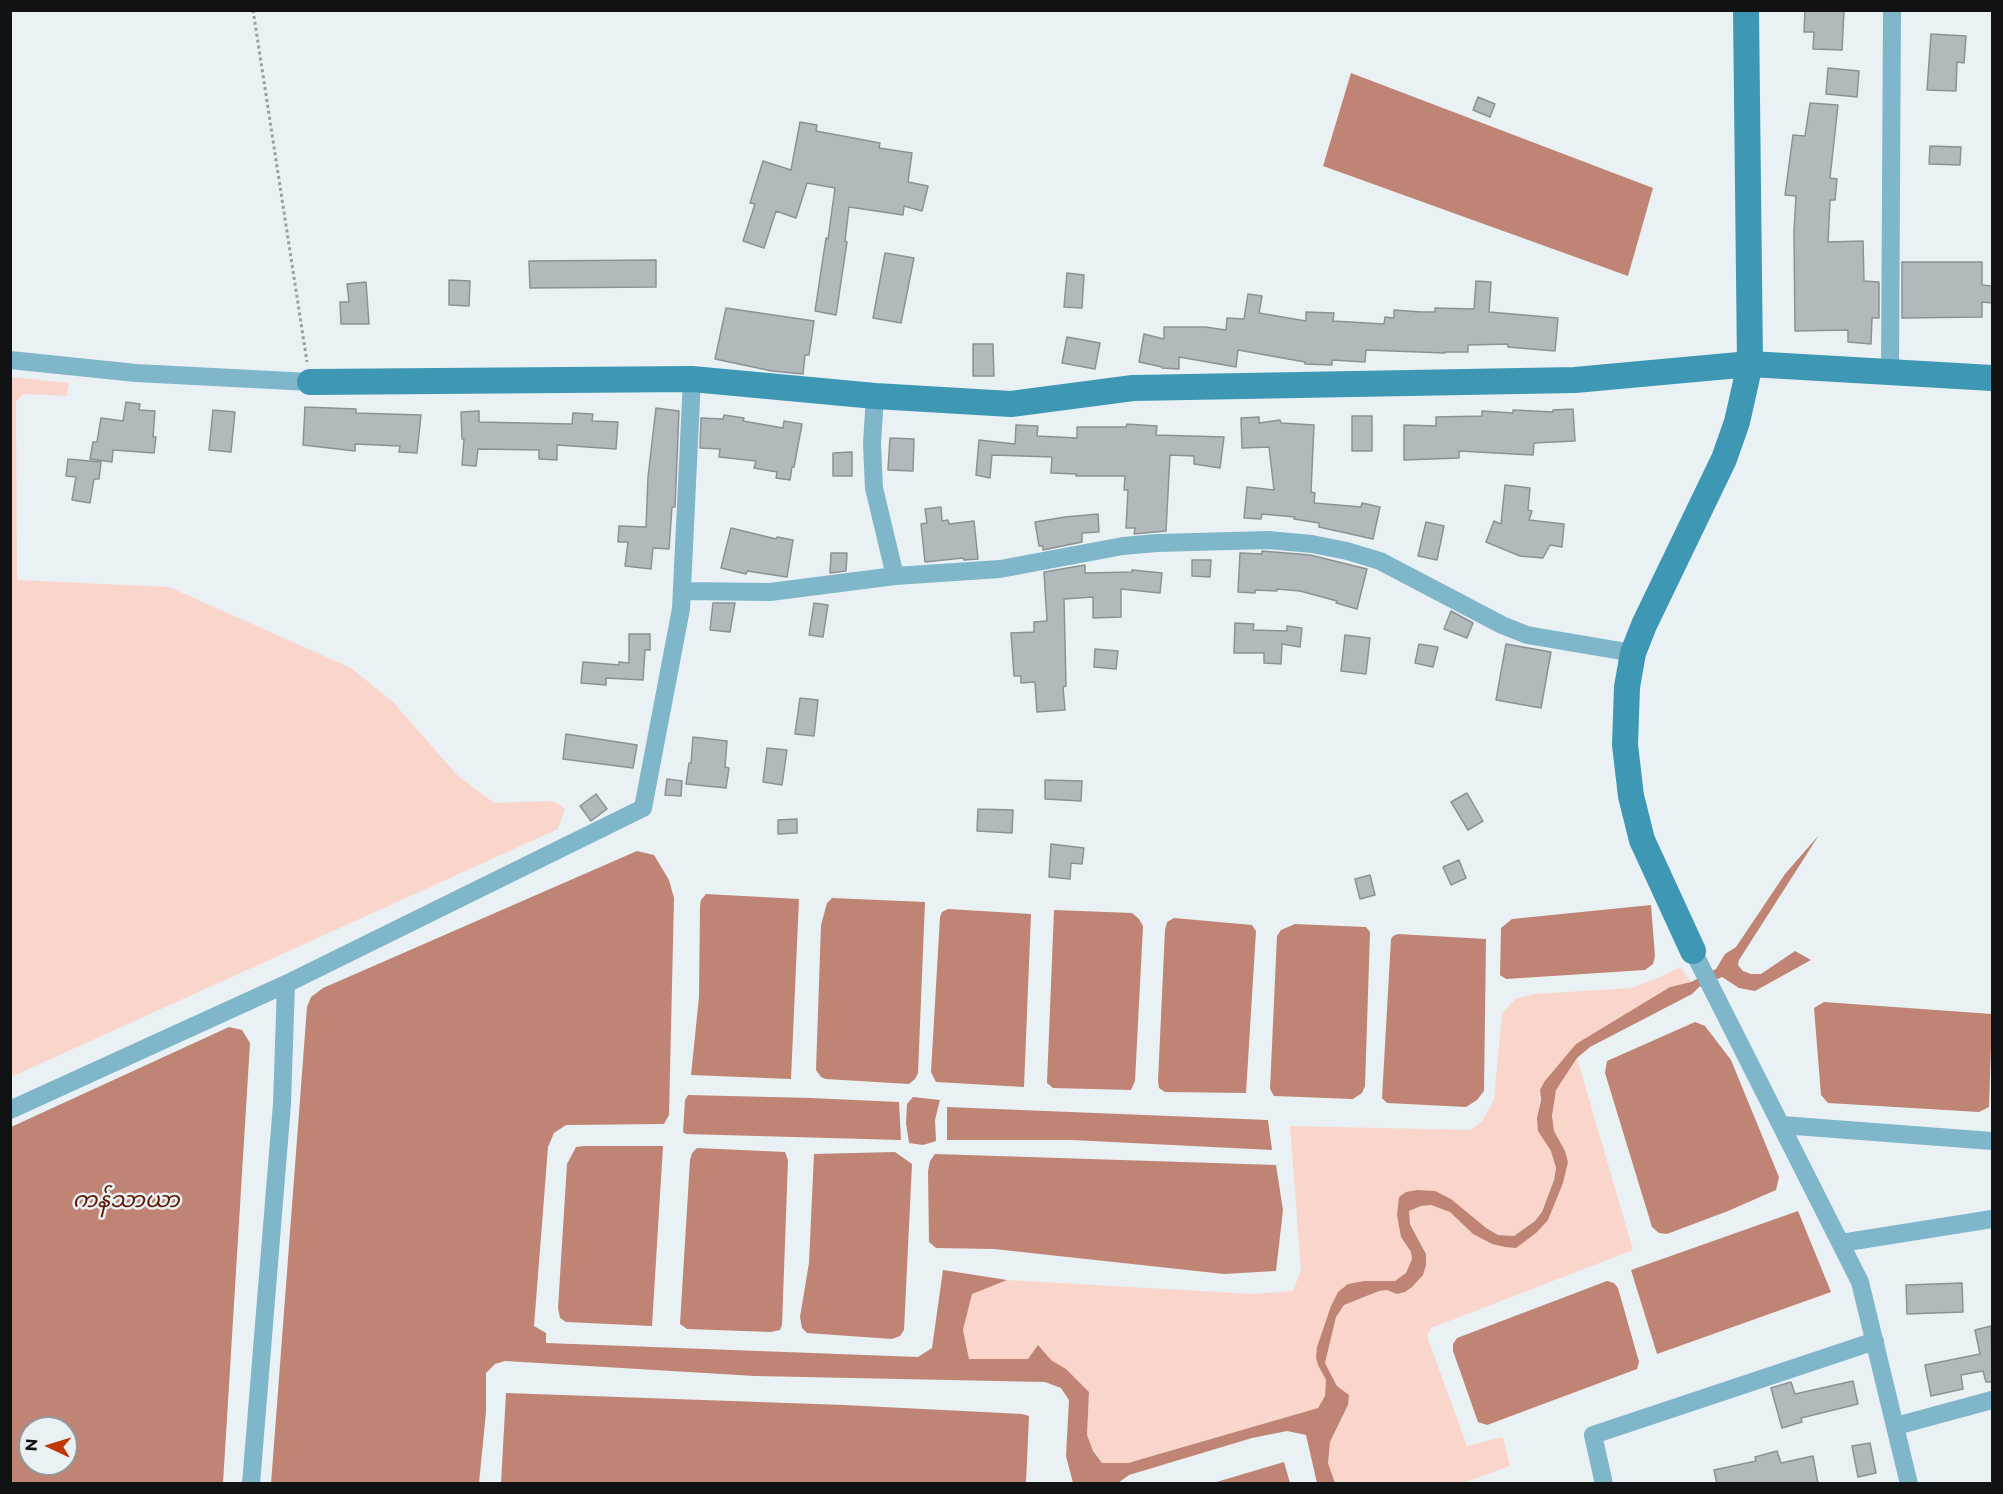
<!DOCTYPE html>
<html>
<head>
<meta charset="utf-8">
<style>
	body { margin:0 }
	#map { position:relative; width:2003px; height:1494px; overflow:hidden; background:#eaf1f4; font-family:Montserrat,sans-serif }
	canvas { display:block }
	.frame { position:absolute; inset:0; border:12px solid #101213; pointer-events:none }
	.north { position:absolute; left:18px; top:1416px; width:60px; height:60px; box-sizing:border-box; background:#eaf1f4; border:2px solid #93989a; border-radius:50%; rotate:274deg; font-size:16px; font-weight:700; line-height:24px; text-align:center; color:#101213 }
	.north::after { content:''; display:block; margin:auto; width:21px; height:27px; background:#c03708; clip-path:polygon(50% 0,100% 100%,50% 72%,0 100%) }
</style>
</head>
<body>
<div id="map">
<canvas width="2003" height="1494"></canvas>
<div class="frame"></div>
<div class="north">N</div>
</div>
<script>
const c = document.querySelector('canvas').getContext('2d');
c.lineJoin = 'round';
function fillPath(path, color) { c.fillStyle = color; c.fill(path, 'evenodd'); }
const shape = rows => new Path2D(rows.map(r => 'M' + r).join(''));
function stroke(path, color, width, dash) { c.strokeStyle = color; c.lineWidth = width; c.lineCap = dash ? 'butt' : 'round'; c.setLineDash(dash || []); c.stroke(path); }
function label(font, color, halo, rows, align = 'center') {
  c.font = font + ' Montserrat,"Noto Sans Myanmar",sans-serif'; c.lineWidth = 5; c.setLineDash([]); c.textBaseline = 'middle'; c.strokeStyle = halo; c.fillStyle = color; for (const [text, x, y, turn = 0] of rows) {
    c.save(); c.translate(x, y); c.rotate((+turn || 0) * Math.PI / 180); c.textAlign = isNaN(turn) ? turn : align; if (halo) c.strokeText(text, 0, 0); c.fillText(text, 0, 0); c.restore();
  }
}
const green = shape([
	[11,377,69,383,67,396,24,394,16,401,17,580,169,587,351,668,393,702,458,776,494,803,553,801,565,809,558,829,11,1077],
	[1680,967,1691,982,1670,987,1577,1044,1544,1082,1540,1090,1538,1130,1551,1151,1556,1168,1554,1180,1542,1212,1535,1221,1514,1236,1498,1235,1406,1192,1401,1237,1411,1252,1412,1259,1406,1273,1395,1282,1364,1281,1348,1284,1316,1358,1326,1380,1325,1396,1318,1408,1128,1463,1102,1463,1093,1451,1087,1435,1089,1392,1066,1369,1051,1360,969,1359,963,1330,972,1293,1007,1280,1253,1294,1293,1291,1301,1270,1290,1126,1471,1130,1482,1121,1494,1100,1502,1014,1515,999,1535,994,1631,988,1658,978],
	[1577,1058,1633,1250,1431,1328,1427,1336,1467,1446,1503,1437,1510,1466,1463,1483,1335,1483,1328,1463,1330,1442,1348,1406,1325,1363,1336,1317,1343,1305,1379,1291,1387,1290,1397,1294,1426,1254,1408,1217,1409,1211,1421,1206,1431,1205,1450,1212,1473,1234,1492,1244,1505,1247,1536,1233,1565,1151,1554,1131,1552,1116,1556,1090]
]);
const water = shape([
	[1351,73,1653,188,1628,276,1323,166],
	[1819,835,1739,960,1738,965,1743,971,1751,974,1761,974,1795,951,1811,960,1755,991,1739,988,1722,977,1699,987,1692,994,1590,1047,1577,1058,1556,1090,1552,1116,1554,1131,1565,1151,1568,1162,1563,1183,1548,1220,1536,1233,1516,1248,1505,1247,1492,1244,1473,1234,1450,1212,1431,1205,1421,1206,1409,1211,1410,1224,1426,1254,1426,1265,1423,1275,1412,1287,1405,1292,1397,1294,1387,1290,1379,1291,1344,1305,1336,1317,1325,1363,1337,1386,1349,1395,1348,1405,1330,1442,1328,1463,1335,1483,1317,1483,1306,1435,1287,1431,1252,1438,1129,1475,1118,1483,1073,1483,1066,1456,1069,1400,1061,1388,1045,1382,755,1376,505,1361,495,1364,486,1373,486,1412,479,1483,271,1484,307,1007,311,997,323,988,637,851,654,855,669,880,674,898,669,1115,664,1124,566,1125,554,1133,548,1147,534,1326,546,1333,546,1343,918,1357,932,1348,943,1270,1007,1280,972,1294,963,1330,969,1359,1028,1359,1038,1345,1051,1360,1066,1369,1089,1392,1087,1435,1093,1451,1102,1463,1128,1463,1318,1408,1325,1396,1326,1380,1318,1365,1316,1358,1317,1347,1331,1306,1338,1292,1348,1284,1364,1281,1395,1281,1406,1273,1412,1259,1411,1252,1401,1237,1397,1215,1399,1197,1406,1192,1417,1190,1435,1191,1451,1199,1486,1228,1498,1235,1514,1236,1535,1221,1542,1212,1554,1180,1556,1168,1551,1151,1538,1131,1537,1118,1541,1100,1540,1090,1544,1082,1576,1044,1670,987,1691,982,1716,969,1725,954,1736,947,1785,874],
	[706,894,799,899,791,1079,691,1075,699,997,700,906,701,900],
	[832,898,925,902,918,1073,915,1079,909,1084,826,1079,821,1077,816,1070,821,925,827,903],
	[1651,905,1655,956,1653,964,1645,970,1506,979,1500,975,1501,928,1512,919],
	[948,909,1031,914,1024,1087,936,1082,931,1072,940,917,942,912],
	[1054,910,1132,913,1139,919,1143,926,1135,1081,1131,1090,1053,1088,1047,1083],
	[1174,918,1252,925,1256,931,1246,1093,1165,1092,1159,1088,1158,1081,1165,930,1167,922],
	[1295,924,1366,927,1370,932,1365,1086,1362,1093,1353,1099,1274,1096,1270,1089,1277,936,1281,930],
	[1398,934,1486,939,1484,1091,1477,1100,1466,1107,1387,1103,1382,1098,1391,939,1393,936],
	[1824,1002,1992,1014,1989,1107,1979,1112,1828,1103,1821,1095,1814,1008],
	[1695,1022,1705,1026,1731,1060,1779,1177,1776,1190,1728,1211,1667,1234,1659,1233,1652,1227,1605,1073,1607,1061],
	[229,1027,242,1030,250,1043,223,1483,11,1483,11,1127],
	[30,1428,66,1428,66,1464,30,1464],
	[688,1095,811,1098,899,1102,901,1140,686,1134,683,1132,685,1100],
	[913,1097,940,1100,935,1120,936,1141,923,1145,909,1143,906,1123,907,1104],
	[947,1107,1268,1120,1272,1150,1072,1140,947,1140],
	[584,1146,663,1146,652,1326,566,1322,560,1318,558,1308,567,1164,576,1147],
	[697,1148,785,1152,788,1160,782,1325,780,1330,771,1332,687,1329,680,1324,690,1160,692,1153],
	[895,1152,912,1164,904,1330,900,1336,892,1339,807,1333,802,1328,800,1317,809,1263,814,1154],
	[935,1154,1276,1165,1283,1210,1276,1271,1224,1274,994,1249,936,1248,929,1242,928,1171,930,1161],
	[1798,1211,1831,1292,1657,1354,1631,1270],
	[1607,1281,1614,1283,1618,1288,1639,1362,1637,1369,1487,1425,1478,1422,1453,1351,1453,1344,1457,1338],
	[506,1393,844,1405,1022,1414,1029,1416,1026,1483,501,1483],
	[1284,1462,1290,1483,1213,1483]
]);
const building = shape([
	[1805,10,1844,10,1842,50,1813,49,1814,32,1804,32,1805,10],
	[1931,34,1966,36,1964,63,1957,62,1956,91,1927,90,1931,34],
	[1828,68,1859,71,1857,97,1826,94,1828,68],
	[1478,97,1495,104,1490,117,1473,110,1478,97],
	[1810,103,1838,105,1830,178,1837,179,1835,200,1830,200,1828,242,1863,241,1864,281,1879,282,1879,318,1872,318,1871,344,1848,342,1848,330,1795,331,1794,232,1796,196,1785,195,1793,135,1805,136,1810,103],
	[800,122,817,125,816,131,880,143,879,148,912,153,908,182,928,186,922,211,904,206,903,215,849,207,845,241,847,242,836,315,815,311,826,238,828,239,835,188,807,183,796,218,776,211,764,248,743,241,755,204,750,203,763,161,791,170,800,122],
	[1930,146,1961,147,1960,165,1929,164,1930,146],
	[885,253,914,258,901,323,873,318,885,253],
	[656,260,656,287,530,288,529,261,656,260],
	[1902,262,1982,262,1982,285,1992,286,1992,303,1982,302,1982,317,1902,318,1902,262],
	[1067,273,1084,275,1082,308,1064,307,1067,273],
	[449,280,470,281,469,306,449,305,449,280],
	[1476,281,1491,282,1489,312,1558,318,1555,351,1508,347,1508,344,1468,345,1468,352,1445,352,1445,353,1366,350,1365,362,1332,360,1332,365,1305,364,1305,362,1238,350,1236,367,1179,357,1179,369,1162,368,1162,367,1139,362,1144,334,1164,339,1164,327,1205,327,1226,330,1227,318,1244,319,1248,294,1262,296,1259,313,1306,321,1306,312,1334,313,1333,321,1384,324,1385,317,1394,318,1394,310,1421,312,1435,312,1435,308,1474,309,1476,281],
	[366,282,369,324,341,324,340,302,349,302,347,284,366,282],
	[726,308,814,321,809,355,805,355,803,374,772,371,715,359,726,308],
	[1067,337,1100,343,1095,369,1062,363,1067,337],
	[973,344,993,344,994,376,973,376,973,344],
	[126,402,140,404,139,410,155,411,153,437,156,437,154,453,113,450,112,462,90,459,93,442,97,442,101,418,123,421,126,402],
	[305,407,356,409,356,413,421,415,417,453,399,452,400,446,355,444,355,451,303,445,305,407],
	[656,408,679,411,675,507,672,507,669,549,653,548,651,569,625,566,628,542,618,542,619,526,646,527,648,477,656,408],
	[1573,409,1575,441,1534,443,1533,455,1459,451,1459,458,1404,460,1404,425,1436,426,1436,417,1482,416,1482,411,1513,413,1513,410,1553,412,1553,410,1573,409],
	[213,410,235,412,231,452,209,450,213,410],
	[479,411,479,422,572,424,573,413,593,414,592,421,618,422,616,449,557,445,557,460,539,459,539,450,478,449,476,466,462,465,464,439,462,439,461,412,479,411],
	[724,415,744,418,743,421,783,428,784,421,802,424,794,467,792,467,790,480,776,478,777,472,754,468,756,461,719,457,720,449,700,448,701,418,723,419,724,415],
	[1352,416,1372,416,1372,451,1352,451,1352,416],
	[1259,417,1259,423,1280,420,1281,423,1314,425,1311,492,1315,493,1314,503,1361,507,1362,503,1380,507,1373,539,1319,527,1319,523,1294,519,1295,517,1262,514,1261,519,1244,518,1247,487,1274,490,1269,447,1242,448,1241,418,1259,417],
	[1127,424,1157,426,1156,435,1224,437,1220,468,1194,464,1194,456,1170,455,1166,531,1134,534,1135,528,1126,528,1128,490,1124,490,1125,476,1076,476,1076,474,1051,473,1052,457,992,455,990,478,976,475,979,440,1015,444,1016,425,1038,426,1037,436,1077,438,1077,427,1126,427,1127,424],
	[890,438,914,439,913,471,888,470,890,438],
	[852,452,852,476,833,476,833,453,852,452],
	[68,459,101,462,99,479,94,479,90,503,72,500,76,477,66,476,68,459],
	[1505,485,1530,488,1528,510,1532,511,1529,520,1564,524,1562,547,1550,545,1543,558,1520,556,1486,542,1494,521,1501,524,1505,485],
	[941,507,942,521,948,520,949,524,974,521,978,559,964,560,963,558,925,562,921,524,927,523,925,509,941,507],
	[1098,514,1099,532,1082,533,1082,542,1043,550,1043,546,1039,546,1035,522,1065,517,1098,514],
	[1426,522,1444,526,1437,560,1418,556,1426,522],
	[731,528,776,539,777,537,793,540,787,577,747,571,746,574,721,568,731,528],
	[1262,551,1310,555,1367,569,1357,609,1336,603,1337,601,1300,591,1277,589,1277,591,1255,590,1255,593,1238,592,1240,553,1262,554,1262,551],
	[831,553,847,553,846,571,830,573,831,553],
	[1192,560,1211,560,1210,577,1192,576,1192,560],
	[1085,565,1085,573,1132,572,1132,570,1162,573,1160,593,1121,589,1121,617,1093,618,1093,597,1064,599,1066,686,1063,687,1065,710,1037,712,1035,682,1021,683,1021,676,1014,676,1011,633,1034,632,1034,622,1047,621,1044,572,1085,565],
	[713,603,735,603,730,632,710,630,713,603],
	[814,603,828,605,823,637,809,635,814,603],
	[1451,611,1473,623,1467,638,1444,629,1451,611],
	[1235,623,1254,624,1253,630,1287,631,1287,626,1302,628,1300,647,1282,644,1281,664,1264,663,1264,653,1234,653,1235,623],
	[629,634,650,634,650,650,645,650,643,680,606,678,606,685,581,683,583,662,619,665,619,662,629,663,629,634],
	[1345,635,1370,638,1366,674,1341,671,1345,635],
	[1419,644,1438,647,1433,667,1415,663,1419,644],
	[1506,644,1551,652,1541,708,1496,700,1506,644],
	[1095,649,1118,651,1116,669,1094,667,1095,649],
	[800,698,818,700,814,736,795,734,800,698],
	[566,734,637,745,633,768,563,759,566,734],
	[693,737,727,741,725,767,729,768,726,788,686,784,689,763,691,763,693,737],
	[767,748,787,750,782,785,763,782,767,748],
	[667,779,682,781,681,796,665,795,667,779],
	[1045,780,1082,781,1081,801,1045,799,1045,780],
	[1467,793,1483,821,1468,830,1451,802,1467,793],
	[596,794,607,809,591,821,580,806,596,794],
	[978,809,1013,810,1012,833,977,831,978,809],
	[797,819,797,833,778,834,778,820,797,819],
	[1051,844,1084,848,1082,864,1071,863,1070,879,1049,877,1051,844],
	[1459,860,1466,878,1451,885,1443,867,1459,860],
	[1370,875,1375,895,1360,899,1355,879,1370,875],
	[1962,1283,1963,1312,1907,1314,1906,1285,1962,1283],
	[1991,1326,1992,1382,1986,1382,1983,1371,1961,1375,1963,1389,1931,1396,1925,1365,1980,1354,1975,1330,1991,1326],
	[1853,1381,1858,1404,1801,1418,1802,1422,1782,1428,1771,1388,1791,1382,1795,1394,1853,1381],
	[1870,1443,1876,1473,1858,1477,1852,1446,1870,1443],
	[1777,1451,1781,1463,1813,1456,1818,1484,1717,1484,1714,1470,1756,1461,1755,1457,1777,1451]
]);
const path = shape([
	[253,10,307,362]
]);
const street = shape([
	[10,360,136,373,310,382],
	[1890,372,1892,10],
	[875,396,872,444,874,488,895,576],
	[682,591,770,592,895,576,1000,569,1123,546,1157,543,1268,540,1312,544,1347,551,1380,561,1502,625,1527,635,1633,653],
	[1693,951,1860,1282,1909,1484],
	[10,1110,286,984,643,808,681,609,692,379],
	[1782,1125,1992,1141],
	[1841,1243,1992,1219],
	[1896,1426,1992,1400],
	[251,1484,282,1104,286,984],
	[1604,1484,1593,1435,1875,1341]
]);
const secondary = shape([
	[310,382,692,379,875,396,1011,404,1133,388,1575,380,1750,364,1992,378],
	[1693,951,1642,840,1631,796,1625,745,1627,687,1633,653,1644,625,1724,459,1737,422,1750,364,1746,10]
]);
const waterNames = [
	["ကန်သာယာ",126,1201]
];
fillPath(green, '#fad5cb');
fillPath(water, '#bf8473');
fillPath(building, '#b2b9bc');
stroke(building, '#8b9295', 1.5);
stroke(path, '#999ea0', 3, [3, 3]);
stroke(street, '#80b6c9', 18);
stroke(secondary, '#3e98b4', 26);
label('italic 22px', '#5e1601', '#eaf1f4', waterNames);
</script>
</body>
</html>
